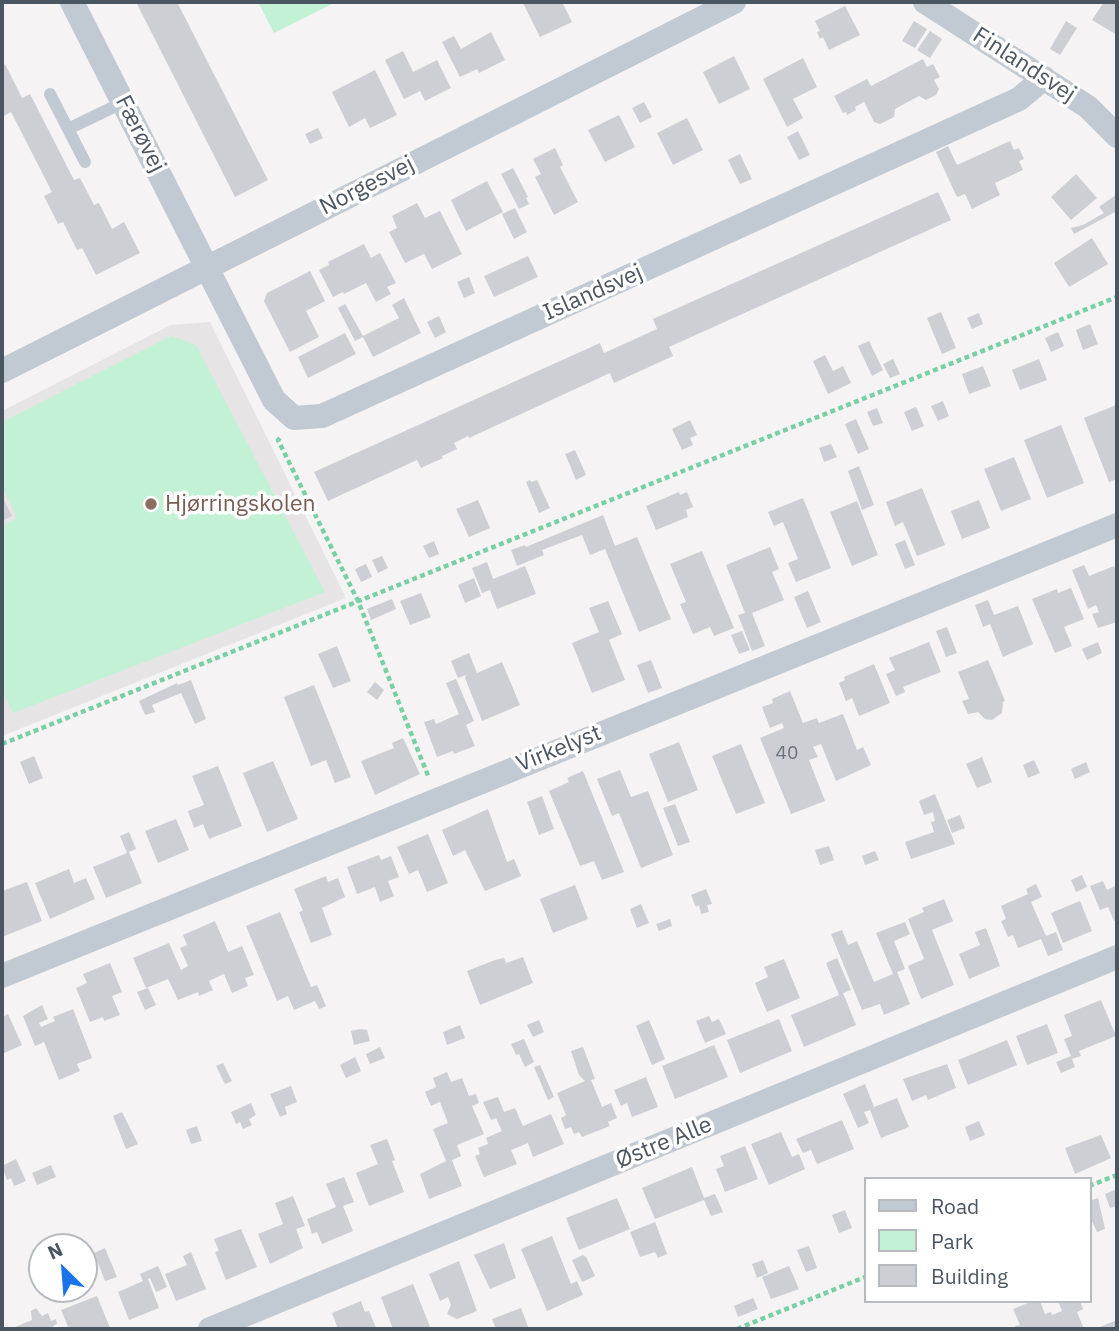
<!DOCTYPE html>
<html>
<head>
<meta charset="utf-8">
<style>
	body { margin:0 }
	#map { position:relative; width:1119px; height:1331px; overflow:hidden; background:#f5f3f3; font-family:"IBM Plex Sans",sans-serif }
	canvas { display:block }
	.frame { position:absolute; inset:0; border:4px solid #4a5661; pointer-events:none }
	.legend { position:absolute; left:864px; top:1177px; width:228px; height:126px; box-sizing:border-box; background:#fff; border:2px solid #b7bbc0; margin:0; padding:9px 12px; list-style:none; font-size:21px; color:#4a5661 }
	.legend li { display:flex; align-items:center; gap:14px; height:35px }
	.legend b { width:35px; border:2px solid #b7bbc0 }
	.north { position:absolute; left:28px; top:1233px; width:70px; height:70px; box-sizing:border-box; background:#fff; border:2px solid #b7bbc0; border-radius:50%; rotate:335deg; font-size:19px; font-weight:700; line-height:28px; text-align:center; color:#4a5661 }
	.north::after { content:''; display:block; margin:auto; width:24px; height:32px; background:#1a73e8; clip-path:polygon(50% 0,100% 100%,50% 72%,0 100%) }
</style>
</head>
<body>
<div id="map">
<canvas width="1119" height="1331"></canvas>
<div class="frame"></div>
<ul class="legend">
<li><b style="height:9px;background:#c1cad2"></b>Road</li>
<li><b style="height:19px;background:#c3f1d5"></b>Park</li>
<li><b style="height:19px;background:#cdcfd5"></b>Building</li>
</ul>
<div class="north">N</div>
</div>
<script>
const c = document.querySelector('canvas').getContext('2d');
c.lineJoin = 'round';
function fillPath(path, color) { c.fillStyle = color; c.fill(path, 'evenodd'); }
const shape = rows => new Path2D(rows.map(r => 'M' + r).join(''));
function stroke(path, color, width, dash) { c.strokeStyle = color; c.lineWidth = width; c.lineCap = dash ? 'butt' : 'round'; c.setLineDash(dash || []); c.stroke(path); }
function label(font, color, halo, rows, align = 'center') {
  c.font = font + ' "IBM Plex Sans",sans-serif'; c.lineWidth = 7; c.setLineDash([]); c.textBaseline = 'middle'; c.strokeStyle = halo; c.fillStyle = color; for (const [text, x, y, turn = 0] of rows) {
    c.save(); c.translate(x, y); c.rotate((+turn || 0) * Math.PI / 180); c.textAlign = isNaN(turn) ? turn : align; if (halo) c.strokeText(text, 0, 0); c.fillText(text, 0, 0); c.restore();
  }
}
const education = shape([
	[210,322,346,598,2,736,2,411,171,325]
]);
const green = shape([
	[258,2,336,2,274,33],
	[171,336,196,345,325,592,13,713,2,690,2,526,17,518,2,486,2,422]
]);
const building = shape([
	[136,2,177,2,268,180,235,197],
	[525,2,562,2,572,22,540,37,523,3],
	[1104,2,1117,2,1117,35,1092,20],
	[845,6,860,35,829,50,823,37,820,39,817,32,820,31,815,21],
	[914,21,927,29,915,48,902,41],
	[1066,21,1077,28,1060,55,1050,49],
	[930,31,942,39,930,58,917,50],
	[491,32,505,60,479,73,477,69,460,77,442,42,454,36,461,49],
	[403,51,413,72,437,60,451,88,425,101,420,91,404,99,385,60],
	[734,56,750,89,719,104,703,72],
	[803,58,817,87,793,99,803,118,787,127,763,79],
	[923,59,927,67,933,64,940,77,934,80,939,89,936,95,926,100,919,96,895,109,894,117,880,124,874,122,864,102,855,107,856,110,847,115,846,112,843,113,834,96,867,79,871,86],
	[5,64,22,98,30,94,74,180,80,178,94,205,99,203,112,229,124,222,140,253,96,275,82,248,77,250,63,222,58,224,44,196,52,192,11,112,2,117,2,66],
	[375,70,397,115,370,128,365,118,349,127,332,92],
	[644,102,652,117,640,123,632,108],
	[619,115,635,147,605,162,588,130],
	[687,118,703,150,673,165,657,133],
	[318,128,323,138,310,144,305,134],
	[798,131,810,155,799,160,787,137],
	[1010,141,1014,150,1019,148,1024,159,1019,161,1023,170,995,183,1000,195,972,209,965,194,957,197,936,152,948,146,957,165],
	[555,148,563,165,560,167,578,202,554,215,535,177,541,174,533,159],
	[740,154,752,179,740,184,728,160],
	[513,168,528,197,526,198,529,204,519,209,501,174],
	[1076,174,1097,198,1071,220,1051,197],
	[487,181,503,212,466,231,451,200],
	[938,192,951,220,669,347,673,356,614,383,610,373,469,438,468,436,454,443,457,449,442,456,443,458,421,468,417,460,328,501,314,472,600,343,604,353,657,329,653,319],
	[1117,194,1117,211,1074,234,1071,228,1083,225,1104,213,1099,207],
	[417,203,425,218,440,211,462,254,432,269,424,254,405,263,389,232,397,228,392,216],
	[515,208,527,232,514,239,502,214],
	[1092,238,1108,264,1069,287,1054,263],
	[364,244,371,258,380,253,396,283,387,287,391,294,376,302,366,283,344,294,343,292,333,297,319,270,329,265,328,262],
	[528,256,538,277,494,297,484,276],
	[310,271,325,301,306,311,319,337,290,352,264,301,267,293],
	[469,277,475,293,464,298,457,282],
	[404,298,421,333,373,357,363,337,355,341,338,308,345,304,363,336,399,318,392,305],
	[941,312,956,348,942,354,927,318],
	[979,313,983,324,972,329,967,318],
	[439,316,446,332,435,338,427,322],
	[1090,324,1098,344,1083,350,1076,330],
	[1058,332,1064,346,1051,352,1045,338],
	[345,333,356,354,308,378,298,357],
	[869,341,883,370,872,376,858,346],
	[825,355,833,371,843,366,851,383,828,394,813,361],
	[893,359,900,374,890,378,883,364],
	[1039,359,1047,380,1020,390,1012,370],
	[983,366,991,386,969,394,962,374],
	[943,401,949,416,938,421,931,406],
	[1116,405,1117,479,1109,482,1084,418],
	[916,407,924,426,912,431,904,412],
	[877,408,883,423,873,426,867,412],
	[856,419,869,449,858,454,845,424],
	[690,420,697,435,690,438,693,445,682,450,672,429],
	[1061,425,1084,483,1047,498,1024,440],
	[831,444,837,457,824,462,819,448],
	[575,450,586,475,576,480,565,454],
	[1014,457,1031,499,1001,511,984,469],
	[859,466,874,505,862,510,848,471],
	[530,480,531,482,537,480,550,508,539,513,526,482],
	[922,488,945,545,917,556,903,522,895,526,886,502],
	[679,492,680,495,687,492,693,507,686,510,688,517,656,530,646,506],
	[2,497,12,516,2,521],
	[803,498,831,568,796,582,788,563,798,559,783,522,774,526,768,512],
	[478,500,490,528,469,537,456,509],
	[979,500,990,528,962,539,951,511],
	[857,501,878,555,852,566,830,512],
	[603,515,615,546,637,537,671,619,639,632,605,549,590,555,582,535,542,550,544,555,517,566,511,550,525,545,526,547],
	[905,540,915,565,905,569,895,544],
	[434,541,439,554,429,558,423,546],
	[770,547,779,569,772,572,784,600,752,613,765,646,752,651,738,615,745,613,726,565],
	[702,551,734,628,714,636,710,627,693,634,680,604,686,602,670,564],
	[382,556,388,568,378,573,372,560],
	[487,562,493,579,525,566,536,594,497,609,490,590,482,593,472,568],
	[366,564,372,577,361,582,355,569],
	[1084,565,1089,576,1114,566,1117,573,1117,622,1098,628,1092,614,1099,612,1096,605,1088,609,1072,570],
	[474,578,481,596,465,603,458,585],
	[1071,588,1084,619,1064,627,1072,646,1055,653,1032,599,1057,589,1058,593],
	[808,591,821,622,807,628,794,597],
	[421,593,431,617,410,625,400,601],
	[392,599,396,609,371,620,367,609],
	[988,600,994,615,1018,606,1033,644,1003,657,990,624,983,627,975,605],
	[608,601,622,634,609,640,625,680,592,693,572,643,599,632,589,608],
	[947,627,957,653,946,657,936,631],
	[742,631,750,650,739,654,731,635],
	[929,642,941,672,903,687,905,692,896,696,886,674,895,670,889,658],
	[1098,642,1102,653,1087,660,1082,649],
	[337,646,351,681,333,688,318,654],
	[469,653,477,673,502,662,520,705,482,721,465,678,466,675,458,678,451,661],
	[651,660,662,688,648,693,637,665],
	[988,660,1005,701,1003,702,1002,713,992,720,985,719,978,712,968,714,962,701,969,699,958,672],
	[874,664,890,703,859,716,852,698,846,701,839,683,845,680,844,677],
	[456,679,474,721,466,725,475,746,454,754,453,751,437,757,424,722,434,719,436,724,459,714,446,683],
	[191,680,206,719,195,724,181,693,152,705,155,712,145,715,139,701,177,683,178,685],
	[375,682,384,690,377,700,367,692],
	[314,685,351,777,335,783,326,760,311,766,284,697],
	[790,691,803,723,817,718,819,723,843,714,857,750,863,747,871,765,836,781,821,744,813,747,818,757,809,760,825,801,791,814,760,738,784,728,782,723,770,728,762,707,773,703,772,699],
	[403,738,420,774,375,795,361,761,394,748,392,743],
	[679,742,698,790,668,802,649,754],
	[741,744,765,803,736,814,712,756],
	[34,756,43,778,29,784,20,762],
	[982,757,992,782,977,788,966,764],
	[1034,760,1040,773,1028,778,1023,765],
	[273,761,298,819,267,832,243,773],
	[1086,762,1090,772,1075,779,1071,769],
	[218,766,242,826,209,839,203,824,194,828,188,811,204,805,192,776],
	[620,770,631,797,648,791,673,855,641,868,619,813,612,816,597,779],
	[583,771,624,872,602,880,594,861,580,866,549,791,569,782,567,778],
	[935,794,955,844,911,859,905,842,934,832,931,822,935,821,933,812,924,815,919,801],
	[542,796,554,829,539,835,527,802],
	[675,804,690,842,678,846,663,808],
	[488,809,507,862,514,859,521,876,485,891,465,850,453,856,442,830],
	[960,815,965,828,952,833,947,820],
	[176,819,189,850,158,863,145,831],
	[129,832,136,849,129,852,142,883,106,898,93,867,127,853,120,836],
	[428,834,448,883,427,892,418,870,409,874,397,847],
	[829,846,834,860,820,865,815,850],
	[875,851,879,860,865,865,862,856],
	[379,855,381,860,391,856,399,877,388,881,394,896,380,902,375,887,357,894,347,867],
	[69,869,74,883,86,878,95,899,50,919,35,883],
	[1082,875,1087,887,1076,892,1071,880],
	[326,876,328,882,338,878,345,897,322,908,332,935,311,943,299,912,303,911,294,889],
	[1103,881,1107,890,1117,885,1117,920,1114,921,1108,907,1100,910,1090,886],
	[27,882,42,921,2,937,2,891],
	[1036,884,1042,897,1031,902,1046,936,1056,932,1063,950,1048,956,1041,939,1018,948,1013,935,1008,937,1001,921,1006,919,1001,906,1028,894,1026,889],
	[575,885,588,919,553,933,540,899],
	[706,889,712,904,707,905,709,912,701,914,699,905,696,907,691,895],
	[944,899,953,921,932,930,954,985,921,999,908,966,924,959,908,919,924,912,922,908],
	[1080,901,1092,931,1063,943,1051,913],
	[641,904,649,923,637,928,630,909],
	[280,912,311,987,317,985,326,1006,319,1009,315,1001,294,1010,288,996,277,1001,246,926],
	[670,919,672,926,659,931,656,924],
	[215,921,228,952,242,946,254,975,245,978,248,986,232,993,224,974,209,981,213,990,199,996,198,992,178,1000,168,979,146,988,133,958,169,943,181,970,188,966,180,948,187,945,183,935],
	[905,922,910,934,894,941,905,969,897,972,910,1004,884,1015,880,1004,862,1010,831,934,842,930,848,945,857,941,874,982,893,974,876,933],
	[986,928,1000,966,969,979,959,954,980,945,975,932],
	[523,957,533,983,480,1005,467,971,495,960,504,958,506,963],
	[837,958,851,990,843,993,856,1025,804,1047,791,1015,839,995,826,963],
	[784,959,800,998,767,1012,755,983,768,977,764,967],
	[110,963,122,992,112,996,120,1015,104,1021,103,1017,90,1022,76,988,87,983,83,974],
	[148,988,156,1005,145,1010,137,992],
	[1101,1000,1116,1036,1079,1051,1081,1056,1072,1059,1075,1067,1061,1073,1056,1062,1071,1056,1064,1039,1072,1036,1064,1015],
	[42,1005,48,1019,39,1023,41,1027,55,1021,53,1017,73,1009,92,1058,77,1064,80,1071,59,1080,44,1042,35,1046,23,1016],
	[8,1014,22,1045,2,1054,2,1017],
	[709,1016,712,1022,719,1019,726,1034,705,1043,696,1021],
	[779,1019,792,1051,740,1073,727,1040],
	[539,1020,544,1032,533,1037,527,1025],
	[649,1020,665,1059,652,1065,636,1026],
	[1047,1024,1058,1053,1027,1065,1016,1036],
	[460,1025,465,1038,447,1045,443,1032],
	[360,1029,367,1030,370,1041,354,1045,351,1031],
	[524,1039,534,1062,525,1067,519,1054,516,1055,511,1044],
	[1007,1040,1017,1065,968,1085,958,1060],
	[714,1045,728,1077,675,1099,662,1066],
	[380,1047,385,1058,370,1064,366,1054],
	[583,1047,595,1079,591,1080,602,1107,611,1103,617,1118,608,1122,610,1126,582,1137,579,1132,574,1134,571,1127,565,1129,561,1118,566,1115,557,1093,585,1081,579,1075,571,1051],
	[355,1057,361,1071,346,1078,340,1065],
	[223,1063,232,1081,225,1084,216,1066],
	[947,1064,956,1088,928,1100,926,1095,912,1101,903,1079],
	[540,1065,554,1097,548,1100,534,1067],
	[447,1072,451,1082,462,1078,469,1096,476,1094,479,1103,472,1106,484,1134,457,1145,461,1156,452,1160,462,1186,429,1199,420,1174,446,1161,433,1129,448,1123,440,1102,431,1106,425,1092,436,1087,433,1078],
	[646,1077,658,1107,632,1117,627,1103,621,1106,614,1090],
	[865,1084,874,1107,897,1098,909,1127,881,1138,870,1110,864,1112,869,1123,858,1128,843,1094],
	[291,1086,297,1102,285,1107,287,1114,280,1117,270,1094],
	[498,1097,504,1112,515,1108,523,1126,551,1114,564,1144,533,1157,528,1143,511,1150,517,1164,484,1177,475,1156,480,1154,478,1148,488,1144,486,1138,502,1131,496,1118,491,1120,483,1102],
	[251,1103,256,1115,249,1119,252,1125,243,1129,240,1122,236,1124,231,1112],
	[122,1112,138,1144,126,1149,113,1116],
	[842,1120,854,1149,817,1164,811,1150,803,1153,796,1139],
	[979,1121,985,1135,970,1141,965,1127],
	[197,1126,202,1141,191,1144,186,1130],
	[781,1132,792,1157,799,1154,805,1169,769,1185,751,1144],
	[1101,1135,1111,1158,1075,1174,1065,1148],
	[387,1139,395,1160,392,1161,404,1192,369,1206,356,1173,378,1164,370,1145],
	[745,1146,758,1179,725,1192,716,1169,724,1166,720,1156],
	[16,1159,26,1181,14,1186,11,1178,7,1180,2,1166],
	[51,1165,56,1177,37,1185,32,1173],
	[692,1167,704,1198,715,1194,723,1212,711,1216,704,1200,655,1219,642,1188],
	[344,1177,354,1202,343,1206,353,1231,322,1244,317,1232,312,1234,307,1219,336,1207,326,1184],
	[1117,1189,1117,1206,1110,1208,1105,1194],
	[293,1196,305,1226,296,1229,303,1248,270,1264,258,1234,283,1224,275,1203],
	[617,1198,630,1229,579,1250,566,1218],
	[1098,1198,1105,1229,1097,1232,1089,1215,1089,1201],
	[845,1210,852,1228,839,1233,832,1215],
	[655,1222,667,1254,658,1258,655,1252,640,1257,630,1232],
	[241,1229,257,1267,226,1280,215,1252,219,1251,214,1239],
	[552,1236,571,1284,577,1281,583,1295,547,1311,521,1249],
	[504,1243,516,1278,490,1289,474,1255],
	[809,1246,817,1268,806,1272,797,1250],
	[105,1248,117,1277,105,1281,94,1253],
	[191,1252,206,1289,176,1301,165,1274,187,1265,183,1256],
	[583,1255,586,1257,595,1276,582,1282,572,1260],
	[763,1260,768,1273,757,1278,752,1264],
	[459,1261,477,1311,457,1319,447,1314,451,1305,448,1297,440,1301,429,1274],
	[158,1266,167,1287,156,1292,150,1278,148,1279,159,1308,129,1320,118,1292,143,1281,140,1274],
	[789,1266,799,1289,771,1299,762,1277],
	[413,1284,431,1329,393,1329,381,1297],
	[97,1296,110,1328,69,1329,61,1310],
	[753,1298,758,1309,738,1317,734,1306],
	[361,1301,365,1312,369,1311,376,1328,338,1329,332,1313],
	[1033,1301,1040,1301,1045,1314,1051,1312,1052,1315,1062,1311,1058,1301,1080,1301,1083,1309,1077,1312,1084,1329,1016,1329,1015,1326,1020,1325,1013,1309],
	[36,1308,42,1316,48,1313,51,1321,56,1319,57,1324,53,1326,55,1329,16,1329,15,1327,32,1320,31,1311],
	[521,1308,529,1329,496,1329,492,1319],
	[1117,1320,1117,1329,1095,1329]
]);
const path = shape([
	[280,438,278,440,358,601,429,778],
	[2,744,1117,297],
	[1089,1186,1117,1175],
	[737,1329,865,1277]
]);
const lane = shape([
	[50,94,85,162],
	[68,129,124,102]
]);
const street = shape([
	[72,2,274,400,294,418,322,416,1019,99,1044,78],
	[925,2,1088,107,1117,136],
	[2,371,734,2],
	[2,976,1117,525],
	[210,1329,1117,957]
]);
const markers = [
	[151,504,7,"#8d6e63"]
];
const numberNames = [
	["40",787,754]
];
const streetNames = [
	["Finlandsvej",1024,65,33],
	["Færøvej",140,134,63],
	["Norgesvej",367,186,-27],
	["Islandsvej",593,293,-24],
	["Virkelyst",559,749,-22],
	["Østre Alle",664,1143,-22]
];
const educationNames = [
	["Hjørringskolen",165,504]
];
fillPath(education, '#e6e4e5');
fillPath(green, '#c3f1d5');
fillPath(building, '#cdcfd5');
stroke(path, '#7ad0a6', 4.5, [5, 3.5]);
stroke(lane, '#c1cad2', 12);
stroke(street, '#c1cad2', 24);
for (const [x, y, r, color] of markers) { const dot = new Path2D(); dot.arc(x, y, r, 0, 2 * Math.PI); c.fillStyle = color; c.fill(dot); stroke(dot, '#fff', 2.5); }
label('19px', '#6b747e', null, numberNames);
label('23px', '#4a5661', '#fff', streetNames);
label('23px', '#785e54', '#fff', educationNames, 'left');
</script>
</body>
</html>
